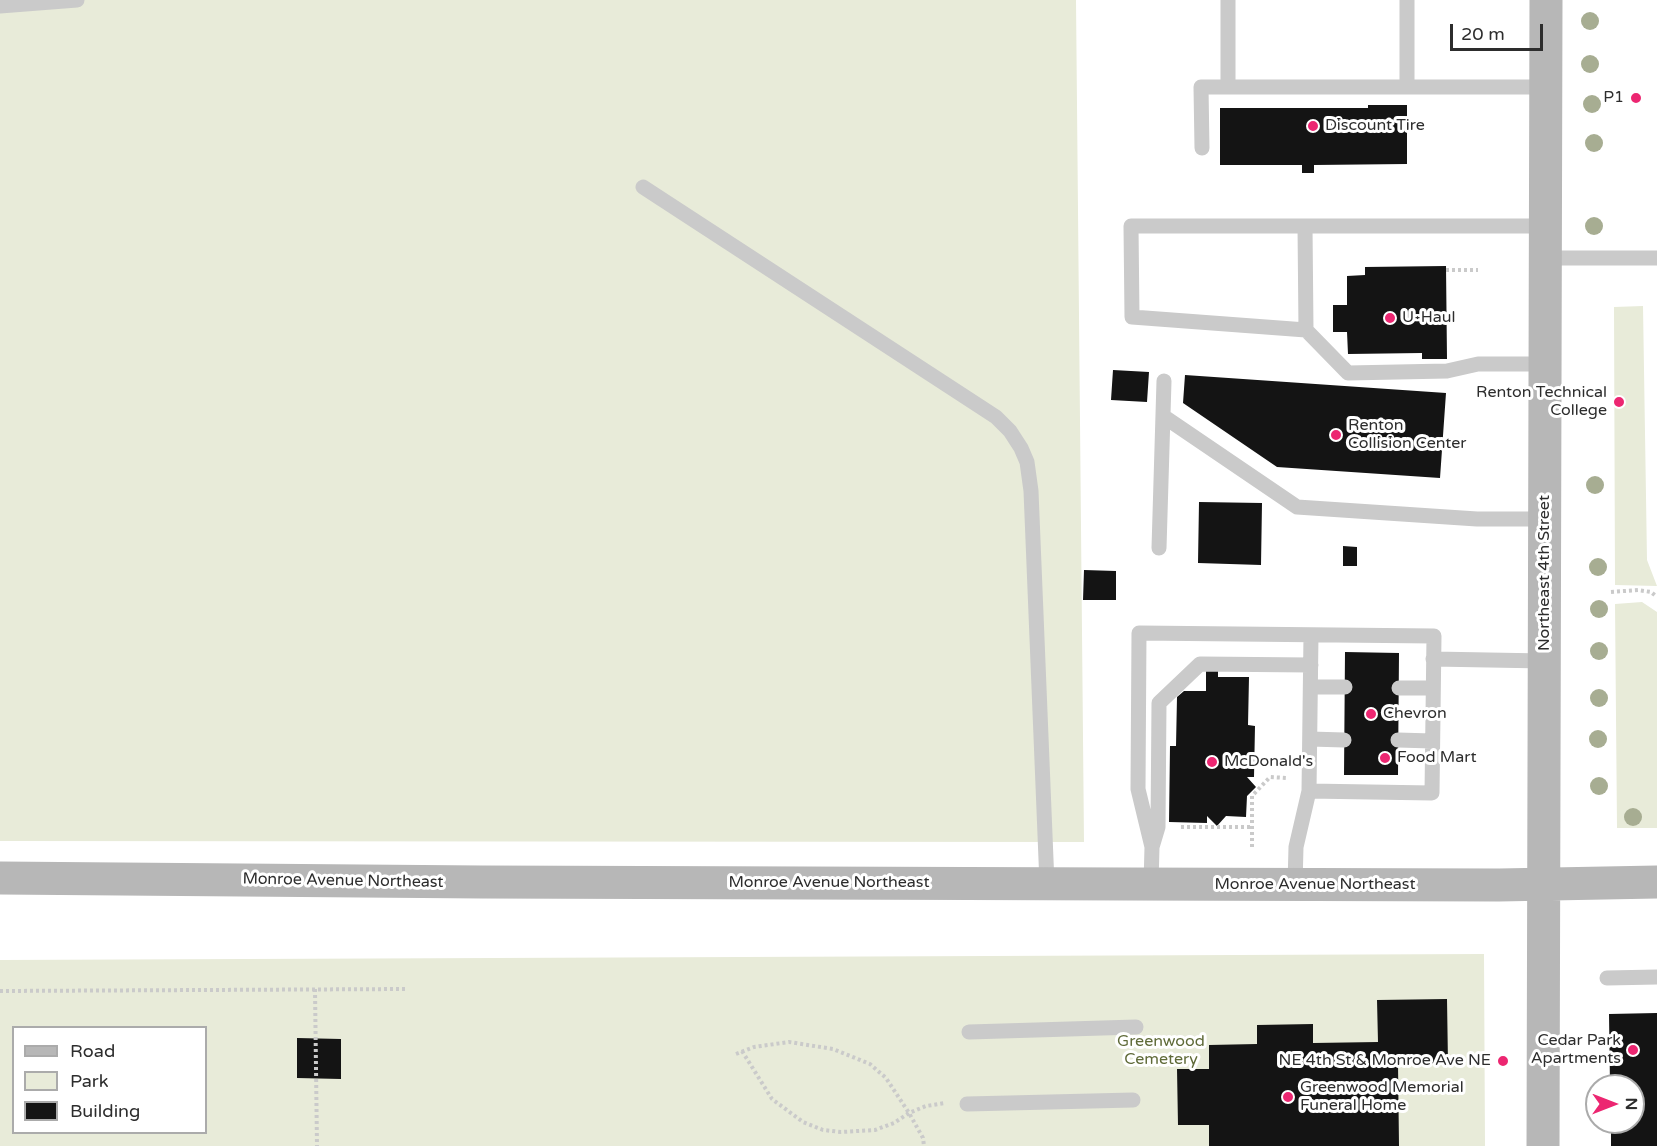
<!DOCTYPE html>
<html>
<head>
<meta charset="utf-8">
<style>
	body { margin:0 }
	#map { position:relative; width:1657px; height:1146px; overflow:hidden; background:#fff; font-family:"Varela Round",sans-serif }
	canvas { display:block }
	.legend { position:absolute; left:12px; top:1026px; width:195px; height:108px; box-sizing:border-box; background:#fff; border:2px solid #ababab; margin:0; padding:8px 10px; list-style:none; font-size:18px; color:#2d2d2d }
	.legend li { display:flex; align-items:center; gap:12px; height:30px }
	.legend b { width:30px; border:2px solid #ababab }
	.north { position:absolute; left:1585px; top:1074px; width:60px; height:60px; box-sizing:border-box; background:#fff; border:2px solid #ababab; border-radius:50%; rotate:90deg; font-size:16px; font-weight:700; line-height:24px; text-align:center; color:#2d2d2d }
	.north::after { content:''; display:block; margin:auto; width:21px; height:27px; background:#ec2671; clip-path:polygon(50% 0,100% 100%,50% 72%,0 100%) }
	.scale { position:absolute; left:1450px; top:24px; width:93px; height:27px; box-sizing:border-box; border:3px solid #2d2d2d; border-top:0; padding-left:8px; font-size:18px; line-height:21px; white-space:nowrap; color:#2d2d2d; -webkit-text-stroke:4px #fff; paint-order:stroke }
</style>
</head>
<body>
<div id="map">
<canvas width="1657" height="1146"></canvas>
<ul class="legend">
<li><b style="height:8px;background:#b7b7b7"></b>Road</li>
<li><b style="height:16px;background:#e8ebd9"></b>Park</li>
<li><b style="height:16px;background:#141414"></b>Building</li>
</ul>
<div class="north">N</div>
<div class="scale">20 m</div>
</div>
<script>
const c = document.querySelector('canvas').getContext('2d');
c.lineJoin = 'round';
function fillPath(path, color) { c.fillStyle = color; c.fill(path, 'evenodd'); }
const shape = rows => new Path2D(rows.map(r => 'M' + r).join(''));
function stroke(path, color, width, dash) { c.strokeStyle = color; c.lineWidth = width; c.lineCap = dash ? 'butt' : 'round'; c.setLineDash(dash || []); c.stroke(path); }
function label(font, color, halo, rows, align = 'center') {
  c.font = font + ' "Varela Round",sans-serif'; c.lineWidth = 6; c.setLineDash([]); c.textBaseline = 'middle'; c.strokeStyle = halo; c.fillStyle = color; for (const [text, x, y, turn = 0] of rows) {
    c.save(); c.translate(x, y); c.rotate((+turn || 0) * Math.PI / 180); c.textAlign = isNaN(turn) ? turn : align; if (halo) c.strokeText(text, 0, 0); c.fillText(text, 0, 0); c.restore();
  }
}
const green = shape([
	[0,0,1076,0,1084,842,0,841],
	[1643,306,1647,560,1657,586,1615,585,1614,307],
	[1642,602,1657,612,1657,828,1617,828,1615,604],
	[1484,954,1485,1146,0,1146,0,960],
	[14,1028,206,1028,206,1132,14,1132]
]);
const building = shape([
	[1368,105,1407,105,1407,164,1314,165,1314,173,1302,173,1302,165,1220,165,1220,108,1368,108],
	[1446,266,1447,359,1422,359,1422,353,1348,354,1347,332,1333,332,1333,305,1347,305,1347,276,1365,275,1365,267],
	[1113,370,1149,372,1147,402,1111,400],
	[1185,375,1446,393,1440,478,1277,467,1183,403],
	[1199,502,1262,503,1261,565,1198,563],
	[1343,546,1357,547,1357,566,1343,566],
	[1084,570,1116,571,1116,600,1083,600],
	[1345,652,1399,653,1398,775,1344,775],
	[1206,670,1218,670,1218,677,1249,677,1248,725,1255,726,1254,777,1247,777,1256,787,1247,796,1246,817,1226,816,1217,826,1207,816,1207,823,1169,822,1170,746,1176,746,1177,697,1184,691,1206,691],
	[1447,999,1448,1064,1398,1064,1399,1146,1209,1146,1209,1125,1178,1125,1177,1069,1209,1069,1209,1045,1257,1044,1257,1025,1313,1024,1313,1043,1378,1042,1377,1000],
	[1657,1013,1657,1146,1611,1146,1611,1122,1633,1122,1633,1086,1610,1086,1609,1014],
	[297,1038,341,1039,341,1079,297,1078]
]);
const path = shape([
	[1446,270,1478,270],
	[1611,592,1638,590,1651,592,1657,597],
	[1181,827,1252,827],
	[1252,847,1252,796,1270,777,1286,778],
	[315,989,317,1146],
	[0,991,408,989],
	[742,1051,772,1099,803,1122,823,1130,841,1132,875,1130,894,1123,909,1113,926,1106,945,1103],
	[736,1054,754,1047,789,1042,833,1049,870,1064,886,1078,909,1113,923,1138,924,1146]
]);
const lane = shape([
	[1228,0,1228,87],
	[1407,0,1407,87],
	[0,6,77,0],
	[1202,148,1201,87,1546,87],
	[643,187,996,417,1010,431,1021,448,1027,462,1031,491,1047,884],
	[1305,226,1306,330],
	[1545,226,1131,226,1132,317,1306,330,1348,373,1447,371,1478,364,1545,364],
	[1545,258,1657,258],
	[1163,416,1297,507,1477,519,1545,519],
	[1159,548,1164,381],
	[1433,659,1545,661],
	[1311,687,1345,687],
	[1399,688,1433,688],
	[1310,739,1344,740],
	[1398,740,1432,741],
	[1152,847,1158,827,1159,703,1200,664,1311,665],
	[1151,884,1152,847,1138,789,1139,633,1434,636,1432,793,1309,791],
	[1295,885,1296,847,1309,791,1311,635],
	[1607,978,1657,977],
	[969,1032,1136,1027],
	[967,1104,1133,1100]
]);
const secondary = shape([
	[0,878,482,882,1127,884,1499,885,1657,882],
	[1543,1146,1546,0]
]);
const trees = [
	[1590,21],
	[1590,64],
	[1592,104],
	[1594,143],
	[1594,226],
	[1595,485],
	[1598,567],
	[1599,609],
	[1599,651],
	[1599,698],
	[1598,739],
	[1599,786],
	[1633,817]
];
const markers = [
	[1636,98,6,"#ec2671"],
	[1313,126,6,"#ec2671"],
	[1390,318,6,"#ec2671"],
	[1619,402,6,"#ec2671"],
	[1336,435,6,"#ec2671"],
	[1371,714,6,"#ec2671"],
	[1385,758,6,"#ec2671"],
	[1212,762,6,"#ec2671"],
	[1633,1050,6,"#ec2671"],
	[1503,1061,6,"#ec2671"],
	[1288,1097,6,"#ec2671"]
];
const poiNames = [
	["P1",1624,98,"right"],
	["Discount Tire",1325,126],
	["U-Haul",1402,318],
	["Renton Technical",1607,393,"right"],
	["College",1607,411,"right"],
	["Renton",1348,426],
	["Collision Center",1348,444],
	["Chevron",1383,714],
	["Food Mart",1397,758],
	["McDonald's",1224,762],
	["Cedar Park",1621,1041,"right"],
	["Apartments",1621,1059,"right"],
	["NE 4th St & Monroe Ave NE",1491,1061,"right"],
	["Greenwood Memorial",1300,1088],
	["Funeral Home",1300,1106]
];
const streetNames = [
	["Northeast 4th Street",1545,573,-90],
	["Monroe Avenue Northeast",343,881,1],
	["Monroe Avenue Northeast",829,883],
	["Monroe Avenue Northeast",1315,885]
];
const parkNames = [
	["Greenwood",1161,1042],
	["Cemetery",1161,1060]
];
fillPath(green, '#e8ebd9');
fillPath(building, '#141414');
stroke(path, '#cacaca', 4, [3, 3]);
stroke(lane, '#cacaca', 15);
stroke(secondary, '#b7b7b7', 33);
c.fillStyle = '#a7ad92';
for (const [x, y] of trees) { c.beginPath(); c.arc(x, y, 9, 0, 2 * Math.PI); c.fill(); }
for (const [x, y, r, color] of markers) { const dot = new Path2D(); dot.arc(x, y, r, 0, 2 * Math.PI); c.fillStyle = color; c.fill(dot); stroke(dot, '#fff', 2); }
label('16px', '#2d2d2d', '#fff', poiNames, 'left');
label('16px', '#2d2d2d', '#fff', streetNames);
label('16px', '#5f6a38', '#fff', parkNames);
</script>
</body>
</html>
